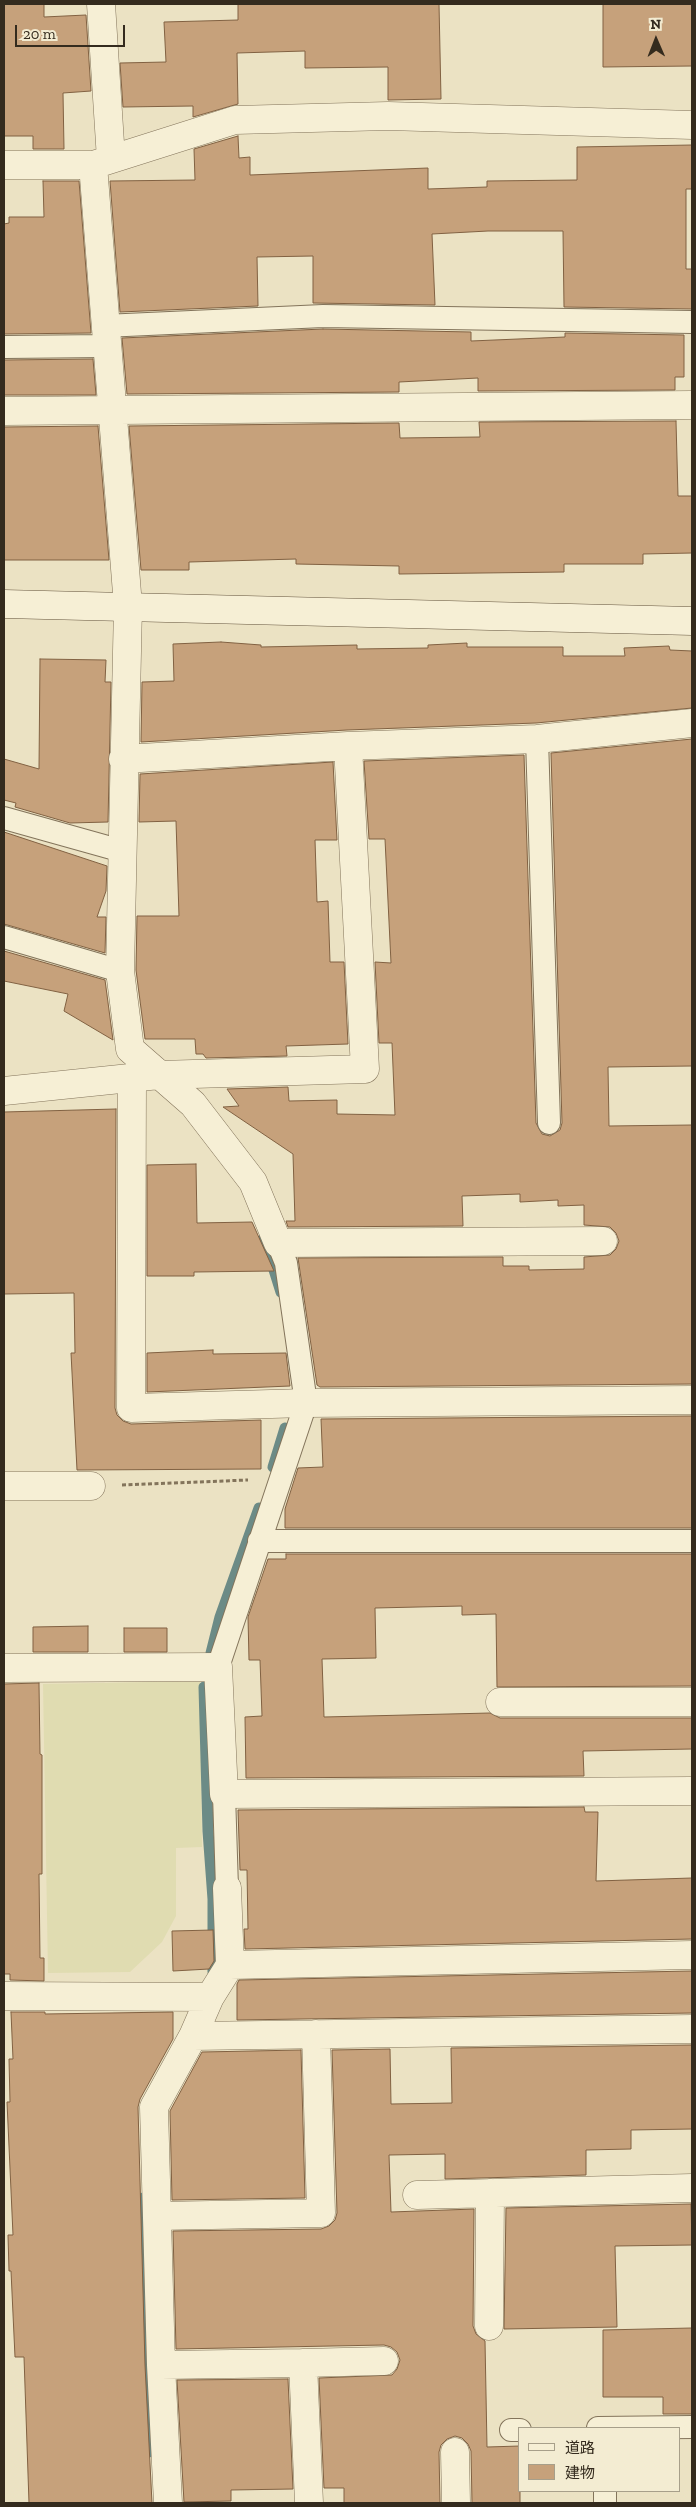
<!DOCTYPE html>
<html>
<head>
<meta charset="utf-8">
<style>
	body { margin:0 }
	#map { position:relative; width:696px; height:2507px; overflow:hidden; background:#ebe2c3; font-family:"Zilla Slab","Noto Sans JP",serif }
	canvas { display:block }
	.frame { position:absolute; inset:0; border:5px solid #342b1e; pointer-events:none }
	.legend { position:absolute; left:518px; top:2427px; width:162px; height:65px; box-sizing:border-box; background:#f3ecd2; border:1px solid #a79f8a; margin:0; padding:6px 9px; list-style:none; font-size:15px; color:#342b1e }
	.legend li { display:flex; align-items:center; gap:10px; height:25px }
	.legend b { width:25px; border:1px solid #a79f8a }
	.north { position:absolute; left:631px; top:15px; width:50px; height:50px; -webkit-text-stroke:4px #f3ecd2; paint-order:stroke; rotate:359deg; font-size:14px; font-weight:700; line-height:20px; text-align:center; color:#342b1e }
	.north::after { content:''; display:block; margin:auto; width:18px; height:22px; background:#342b1e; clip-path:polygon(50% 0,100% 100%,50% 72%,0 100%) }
	.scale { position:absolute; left:15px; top:25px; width:110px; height:22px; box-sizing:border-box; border:2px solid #342b1e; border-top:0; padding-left:6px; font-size:15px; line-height:18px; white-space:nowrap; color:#342b1e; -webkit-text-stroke:4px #f3ecd2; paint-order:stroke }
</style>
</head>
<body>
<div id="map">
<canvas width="696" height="2507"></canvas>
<div class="frame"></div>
<ul class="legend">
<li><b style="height:6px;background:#f6efd5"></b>道路</li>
<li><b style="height:14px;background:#c6a17b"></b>建物</li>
</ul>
<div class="north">N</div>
<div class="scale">20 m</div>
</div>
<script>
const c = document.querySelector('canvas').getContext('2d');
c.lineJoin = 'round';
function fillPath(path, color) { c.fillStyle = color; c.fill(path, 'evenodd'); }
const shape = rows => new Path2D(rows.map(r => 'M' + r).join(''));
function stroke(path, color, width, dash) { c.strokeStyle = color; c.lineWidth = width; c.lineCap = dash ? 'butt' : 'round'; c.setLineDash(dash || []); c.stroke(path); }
const farmland = shape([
	[200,1681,202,1847,176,1848,176,1916,162,1942,130,1972,48,1973,43,1684]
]);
const stream = shape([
	[264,1238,281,1292],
	[273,1467,285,1428],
	[211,1653,220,1617,259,1508],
	[204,1687,208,1831,213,1899,213,1972],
	[143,2198,149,2452]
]);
const building = shape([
	[4,4,44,4,44,17,86,15,91,91,63,93,64,149,33,149,33,136,4,136,4,4],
	[238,4,439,4,441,99,388,100,388,67,305,68,305,51,237,53,238,104,193,117,193,106,123,107,120,63,166,62,164,22,238,20,238,4],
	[603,4,692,4,692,66,603,67,603,4],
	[238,136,239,158,250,157,250,175,428,168,428,189,487,187,487,181,577,180,577,147,692,145,692,189,686,189,686,269,692,269,692,309,564,307,563,231,488,231,432,234,435,305,313,303,313,256,257,257,258,306,120,312,110,181,195,180,194,149,238,136],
	[43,181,79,181,91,333,4,334,4,224,9,223,9,217,44,217,43,181],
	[323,329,471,332,471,341,565,337,565,333,684,335,684,377,675,377,675,390,478,391,478,378,399,382,399,392,127,394,122,338,323,329],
	[93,359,96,395,4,395,4,360,93,359],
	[676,421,678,496,692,496,692,553,643,554,643,564,564,564,564,572,399,574,399,566,296,564,296,559,189,562,189,570,141,570,129,426,399,423,400,438,480,437,479,422,676,421],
	[98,426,109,560,4,560,4,427,98,426],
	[221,642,261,645,261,647,357,645,357,649,428,648,428,645,467,643,467,647,563,647,563,656,625,656,624,648,669,646,670,650,692,651,692,708,536,723,347,730,141,742,142,682,174,681,173,644,221,642],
	[40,659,106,660,105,682,111,682,108,822,70,823,15,807,16,803,4,800,4,759,39,769,40,659],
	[692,739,692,1066,608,1067,609,1126,692,1125,692,1384,320,1387,317,1385,298,1258,503,1257,503,1266,529,1266,529,1270,584,1269,584,1257,610,1255,616,1249,619,1241,616,1233,610,1227,584,1225,584,1205,558,1206,558,1200,520,1202,520,1194,462,1196,463,1226,288,1227,286,1221,295,1221,293,1154,223,1107,239,1106,227,1089,288,1087,289,1101,337,1100,337,1114,395,1115,392,1043,379,1043,375,962,391,963,385,839,369,839,364,761,524,755,536,1123,542,1134,550,1136,560,1130,562,1123,551,753,692,739],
	[333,762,337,840,315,840,317,902,328,901,330,962,344,962,348,1044,286,1046,287,1056,206,1058,203,1054,196,1054,195,1039,145,1039,136,970,137,916,179,916,176,821,139,822,140,774,333,762],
	[4,832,107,866,106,891,97,917,106,917,105,953,4,924,4,832],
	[4,951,105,980,113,1040,64,1011,68,994,4,981,4,951],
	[116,1109,115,1408,117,1415,123,1421,131,1424,261,1420,261,1469,77,1470,71,1353,75,1353,74,1293,4,1294,4,1112,116,1109],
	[196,1164,197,1223,252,1222,274,1271,194,1272,194,1276,147,1276,147,1165,196,1164],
	[213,1350,213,1354,286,1353,290,1386,147,1392,147,1353,213,1350],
	[692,1416,692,1528,285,1528,285,1509,298,1468,323,1467,321,1419,692,1416],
	[286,1554,692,1554,692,1686,497,1687,496,1614,462,1615,462,1606,375,1608,376,1658,322,1659,324,1717,490,1713,500,1718,692,1718,692,1749,583,1751,584,1776,246,1778,245,1717,262,1716,260,1660,249,1660,248,1617,268,1559,286,1559,286,1554],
	[88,1626,88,1652,33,1652,33,1627,88,1626],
	[124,1628,167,1628,167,1652,124,1652,124,1628],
	[39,1683,40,1754,42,1755,42,1874,39,1874,40,1958,44,1958,44,1981,10,1980,10,1974,4,1974,4,1684,39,1683],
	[584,1807,585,1812,598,1812,596,1881,692,1878,692,1939,245,1949,244,1929,248,1929,247,1870,240,1870,238,1810,584,1807],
	[213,1930,214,1961,209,1969,173,1971,172,1931,213,1930],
	[692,1971,692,2013,237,2020,237,1984,239,1980,692,1971],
	[11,2012,45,2012,45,2014,173,2012,173,2039,140,2099,138,2107,145,2365,152,2503,29,2503,24,2357,15,2357,11,2271,9,2271,8,2235,13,2235,7,2102,10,2102,9,2059,13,2059,11,2012],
	[692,2045,692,2129,631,2130,631,2149,586,2150,586,2175,445,2179,445,2154,389,2155,391,2212,474,2209,473,2326,476,2334,485,2341,487,2447,520,2446,520,2503,472,2503,471,2451,468,2444,462,2438,455,2436,447,2439,441,2445,439,2452,440,2503,344,2503,344,2488,324,2488,319,2378,392,2375,397,2369,400,2360,397,2352,391,2347,384,2345,176,2349,173,2231,321,2229,329,2226,335,2220,337,2213,332,2050,390,2049,391,2104,452,2103,451,2048,692,2045],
	[301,2050,305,2198,172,2200,170,2111,202,2052,301,2050],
	[691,2204,692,2245,615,2246,617,2327,504,2329,506,2208,691,2204],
	[692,2328,692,2414,663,2414,663,2397,603,2397,603,2330,692,2328],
	[288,2379,293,2489,231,2490,231,2501,184,2502,177,2380,288,2379]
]);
const path = shape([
	[122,1485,248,1480]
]);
const lane = shape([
	[104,326,323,316,692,322],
	[4,347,106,346],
	[537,739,549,1123],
	[4,818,122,851],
	[4,937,120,971],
	[259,1541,692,1541],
	[218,1667,306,1403,286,1263,278,1243],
	[224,1794,227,1888],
	[598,2428,692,2427],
	[511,2430,520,2430],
	[605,2491,605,2503]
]);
const street = shape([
	[101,4,111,159],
	[4,165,93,165,235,120,388,116,692,125],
	[93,165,128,606,120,971,130,1049,193,1104,253,1182,278,1243,603,1241],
	[4,411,692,405],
	[123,759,348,746,537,739,692,723],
	[132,1078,131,1408,306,1403,692,1400],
	[4,1091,159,1075,365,1069,348,746],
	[4,1486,91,1486],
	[4,1668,218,1667,224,1794,692,1791],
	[500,1702,692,1702],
	[230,1965,692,1955],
	[4,1996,210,1997],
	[193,2036,692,2029],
	[417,2195,692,2188],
	[157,2216,321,2213,316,2034],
	[489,2326,490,2193],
	[303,2363,384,2361],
	[161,2365,303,2363,309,2503],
	[455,2452,456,2503],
	[168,2503,161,2365,154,2107,193,2036,210,1997,230,1965,227,1888]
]);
const secondary = shape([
	[4,604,692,621]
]);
fillPath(farmland, '#e0dcb1');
stroke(stream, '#6c8b86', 11);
fillPath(building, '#c6a17b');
stroke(building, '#816142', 1);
stroke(lane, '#83745b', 24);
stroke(street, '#83745b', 29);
stroke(secondary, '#65553e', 29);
stroke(path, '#83745b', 3, [4, 2.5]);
stroke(lane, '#f6efd5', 22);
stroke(street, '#f6efd5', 28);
stroke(secondary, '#f6efd5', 28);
</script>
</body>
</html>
